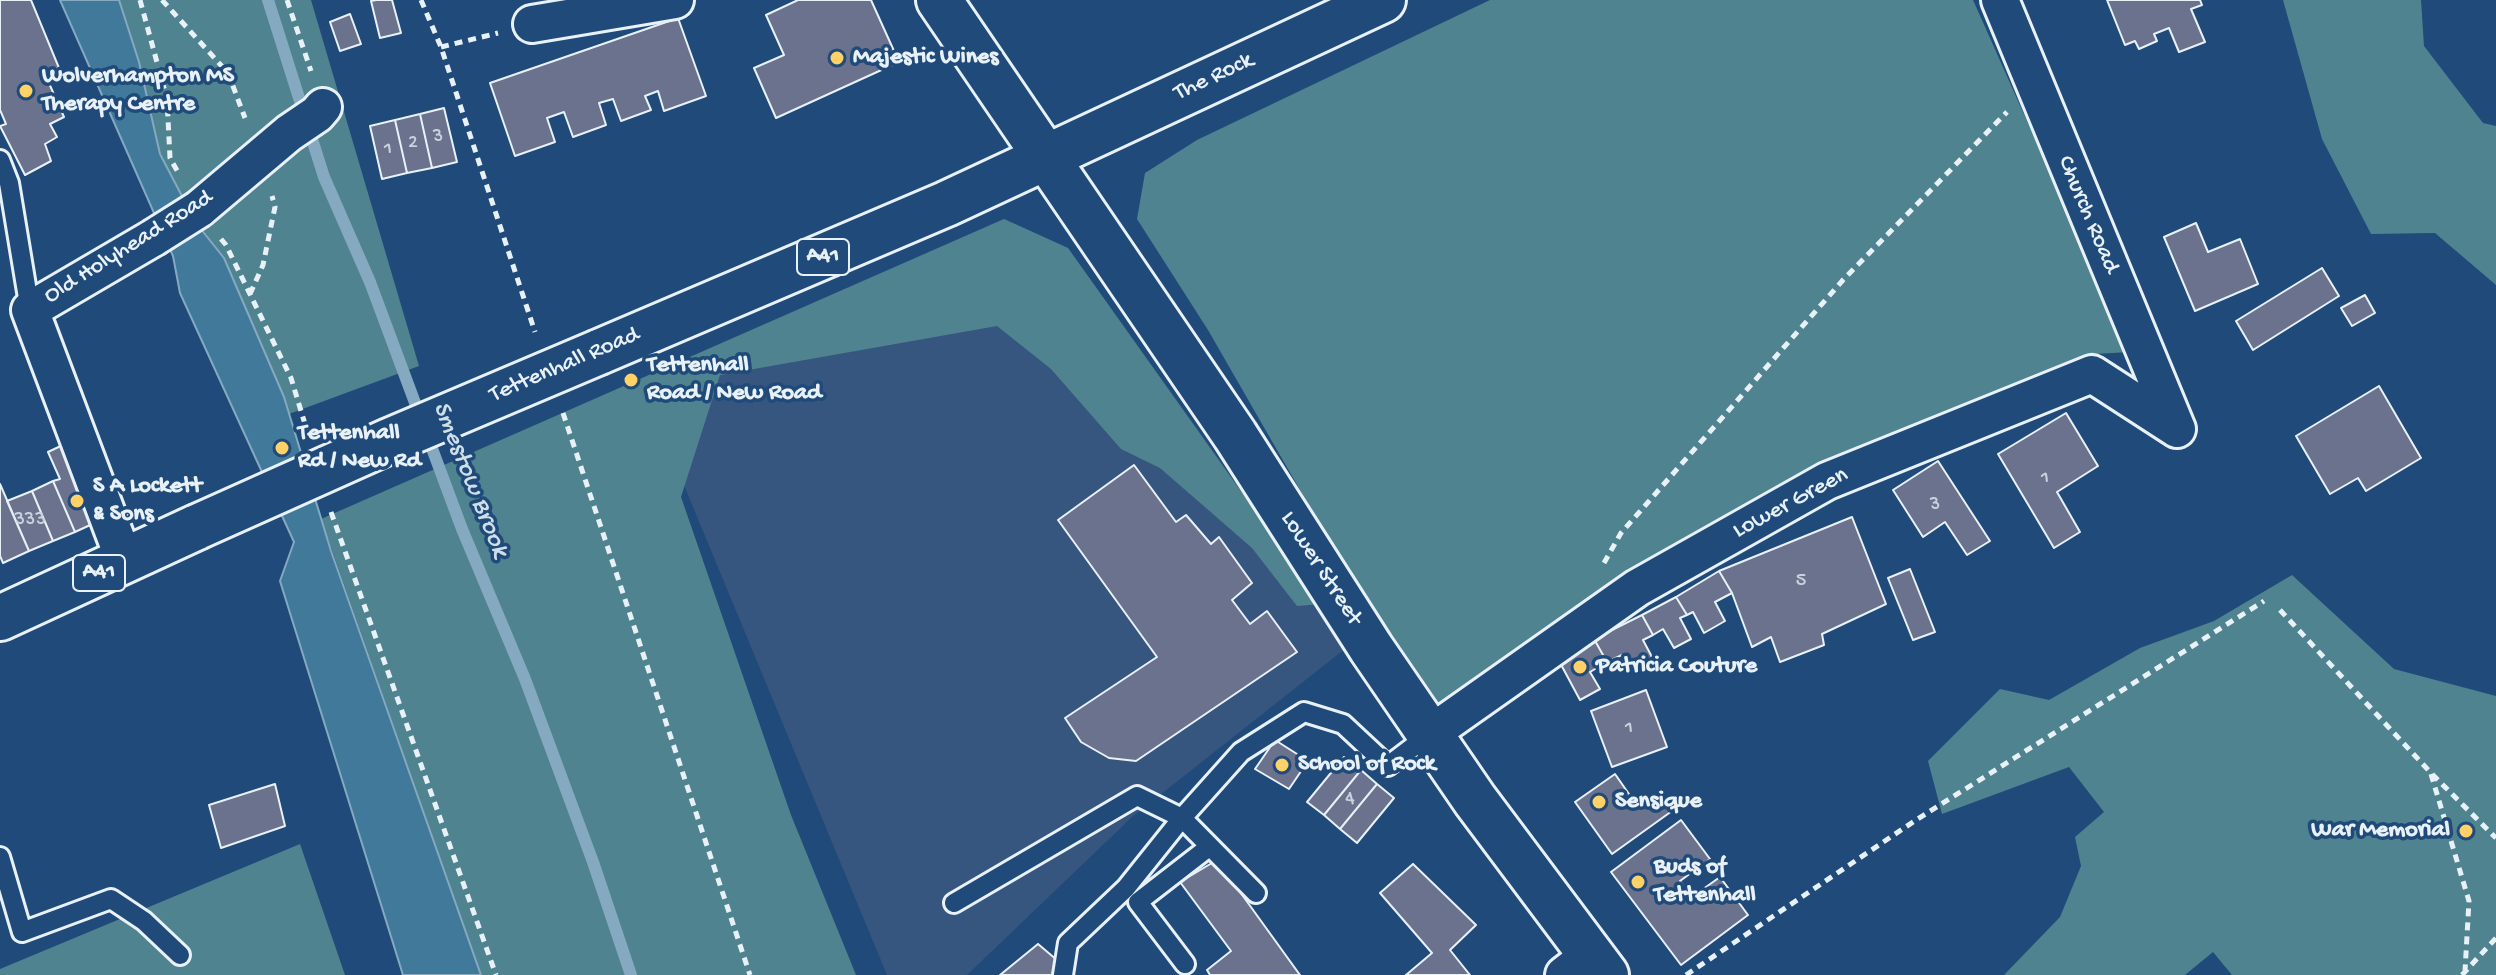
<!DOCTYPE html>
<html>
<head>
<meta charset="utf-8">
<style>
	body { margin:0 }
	canvas { display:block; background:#1f4a7a }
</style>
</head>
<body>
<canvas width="2496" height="975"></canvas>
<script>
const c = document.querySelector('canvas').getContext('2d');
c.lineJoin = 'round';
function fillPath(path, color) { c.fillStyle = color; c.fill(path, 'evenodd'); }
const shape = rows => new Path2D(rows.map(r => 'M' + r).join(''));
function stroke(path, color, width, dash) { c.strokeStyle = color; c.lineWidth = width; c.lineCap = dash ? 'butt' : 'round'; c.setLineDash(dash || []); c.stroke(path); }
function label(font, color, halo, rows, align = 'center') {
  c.font = font + ' "Gochi Hand",sans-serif'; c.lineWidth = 7; c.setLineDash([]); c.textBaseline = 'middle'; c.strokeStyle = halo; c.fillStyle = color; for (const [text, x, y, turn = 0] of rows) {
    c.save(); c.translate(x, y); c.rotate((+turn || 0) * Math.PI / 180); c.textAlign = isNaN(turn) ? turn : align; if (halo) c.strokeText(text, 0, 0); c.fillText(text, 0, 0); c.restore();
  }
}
const built = shape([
	[1004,219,1068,248,1351,644,1132,817,967,975,887,975,640,379]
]);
const green = shape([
	[119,0,311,0,419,366,289,414,284,397,160,154,139,62],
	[1490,0,1973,0,2130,352,2095,354,1812,477,1442,718,1365,603,1208,330,1137,219,1145,173,1197,140],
	[2283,0,2421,0,2424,46,2483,123,2496,126,2496,285,2435,233,2371,234,2322,139],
	[1004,219,1068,248,1321,604,1297,606,1252,548,1160,468,1121,449,1051,369,997,326,720,375,681,497,791,815,856,975,481,975,321,519],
	[2292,575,2394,669,2496,696,2496,975,2232,975,2213,952,2185,975,2004,975,2060,917,2081,866,2075,837,2104,812,2069,767,1942,814,1928,761,2000,689,2049,700,2140,648,2214,621],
	[300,844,345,975,0,975,0,969]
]);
const water = shape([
	[60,0,119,0,139,62,160,154,196,223,224,258,284,397,331,551,481,975,403,975,280,581,294,542,180,293,173,256,60,0]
]);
const stream = shape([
	[268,0,324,177,370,282,462,529,525,679,593,862,631,975]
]);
const building = shape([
	[0,0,31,0,59,68,44,72,64,117,50,124,57,137,45,144,51,161,25,175,0,126,6,124,0,110,0,0],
	[376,0,392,0,401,33,380,38,371,1,376,0],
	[798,0,871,0,899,62,776,118,754,68,784,55,766,15,798,0],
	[2107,0,2200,0,2202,5,2191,9,2205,42,2179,52,2169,28,2154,34,2157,41,2139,49,2135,41,2125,45,2107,0],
	[350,14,361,44,340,51,330,22,350,14],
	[678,18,706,96,664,111,658,91,645,96,651,110,621,121,613,99,599,103,606,125,573,137,564,112,547,118,555,142,515,156,490,83,678,18],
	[444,108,457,162,432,168,420,114,444,108],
	[420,114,432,168,407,173,395,120,420,114],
	[395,120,407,173,382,179,370,126,395,120],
	[2196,223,2208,252,2240,239,2258,284,2195,311,2164,237,2196,223],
	[2322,268,2339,296,2253,350,2236,321,2322,268],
	[2365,295,2375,313,2352,326,2341,308,2365,295],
	[2379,386,2421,458,2366,491,2358,478,2330,494,2296,436,2379,386],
	[2066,413,2098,466,2057,492,2080,532,2054,548,1998,454,2066,413],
	[67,443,101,520,75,532,53,481,60,479,48,452,67,443],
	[1938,461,1990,541,1967,555,1945,522,1923,537,1893,490,1938,461],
	[1134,465,1176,522,1186,515,1211,544,1219,537,1252,583,1232,600,1250,624,1267,611,1297,652,1136,761,1109,758,1081,742,1065,718,1157,657,1058,520,1134,465],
	[53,481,75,532,53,541,32,491,53,481],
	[0,484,29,551,3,563,0,556,0,484],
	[32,491,53,541,29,551,7,501,32,491],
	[1852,517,1886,604,1822,634,1824,645,1780,662,1771,637,1752,647,1732,593,1719,571,1852,517],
	[1910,569,1935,632,1913,640,1888,578,1910,569],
	[1719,571,1732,593,1715,602,1725,621,1704,633,1693,612,1687,615,1676,597,1719,571],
	[1676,597,1687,615,1680,618,1691,639,1674,648,1663,629,1653,635,1642,615,1676,597],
	[1642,615,1653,635,1643,640,1652,657,1630,669,1622,655,1607,662,1594,639,1642,615],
	[1594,639,1607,662,1590,672,1600,689,1580,700,1558,659,1594,639],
	[1646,690,1667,747,1612,767,1591,711,1646,690],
	[1275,740,1308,761,1289,789,1255,769,1275,740],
	[1344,757,1361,770,1324,815,1307,802,1344,757],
	[1361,770,1377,784,1340,829,1324,815,1361,770],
	[1615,774,1638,807,1659,792,1672,811,1612,854,1575,802,1615,774],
	[275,784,285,826,221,848,209,805,275,784],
	[1377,784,1394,798,1357,843,1340,829,1377,784],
	[1681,820,1710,859,1680,881,1692,897,1720,877,1748,915,1681,965,1611,872,1681,820],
	[1217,860,1300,975,1210,975,1207,970,1231,951,1180,882,1217,860],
	[1413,864,1476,925,1450,950,1470,975,1406,975,1432,953,1380,893,1413,864],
	[1038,944,1064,966,1053,975,1000,975,1038,944]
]);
const path = shape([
	[140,0,167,99,170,158,179,174],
	[162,0,228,73,245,118],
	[287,0,311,71],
	[421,0,441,47,535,332],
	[441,47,498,33],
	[221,239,226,245,291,378,308,434],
	[250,294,263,265,275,207,272,196],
	[563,413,750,975],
	[331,512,496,975],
	[1604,563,1621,533,1843,280,2007,112],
	[2280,610,2431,773,2496,838],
	[2431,774,2469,901,2465,971],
	[1686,975,1916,820,2264,601],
	[2462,975,2496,938]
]);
const lane = shape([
	[0,160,9,183,30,310],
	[0,857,22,932,111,899,144,921,180,955],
	[954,903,1137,796,1182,818,1256,893],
	[1185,964,1138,902,1209,847],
	[1063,975,1068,943,1126,888,1182,818,1241,752,1304,712,1343,724,1388,766,1430,734]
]);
const street = shape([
	[2000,0,2177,429],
	[532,24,675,0],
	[199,209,289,133,317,114,323,107],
	[125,562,30,310,153,238],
	[1430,734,1637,588,1827,481,2092,374,2177,429],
	[1564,975,1590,955]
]);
const secondary = shape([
	[939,0,1235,435,1371,648,1475,800,1606,975]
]);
const highway = shape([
	[599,352,946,204,1383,0],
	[0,618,197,527]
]);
const streetBridge = shape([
	[153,238,199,209]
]);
const highwayBridge = shape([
	[197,527,389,441,599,352]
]);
const markers = [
	[837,58,8,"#ffd166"],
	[26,91,8,"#ffd166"],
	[631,380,8,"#ffd166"],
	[282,448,8,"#ffd166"],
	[77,501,8,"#ffd166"],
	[1580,667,8,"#ffd166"],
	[1282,765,8,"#ffd166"],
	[1599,802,8,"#ffd166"],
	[2466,831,8,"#ffd166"],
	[1638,882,8,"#ffd166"]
];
const numberNames = [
	["3",438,138],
	["2",413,144],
	["1",388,150],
	["1",2045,479],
	["3",1935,506],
	["333",30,521],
	["5",1801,582],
	["1",1629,729],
	["4",1350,800]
];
const shields = [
	[823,257,52],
	[99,573,52]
];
const shieldNames = [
	["A41",823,257],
	["A41",99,573]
];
const poiNames = [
	["Majestic Wines",853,58],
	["Wolverhampton MS",42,77],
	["Therapy Centre",42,105],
	["Tettenhall",647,366],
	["Road / New Road",647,394],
	["Tettenhall",298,434],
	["Rd / New Rd",298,462],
	["S A Lockett",93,487],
	["& Sons",93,515],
	["Patricia Couture",1596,667],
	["School of Rock",1298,765],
	["Sensique",1615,802],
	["War Memorial",2450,831,"right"],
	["Buds of",1654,868],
	["Tettenhall",1654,896]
];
const streetNames = [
	["The Rock",1214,78,-25],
	["Church Road",2087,215,67],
	["Old Holyhead Road",129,248,-32],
	["Tettenhall Road",565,366,-23],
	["Lower Green",1791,504,-28],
	["Lower Street",1320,569,57]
];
const waterNames = [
	["Smestow Brook",469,480,68]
];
fillPath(built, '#365680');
fillPath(green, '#4f838f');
fillPath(water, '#41799b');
stroke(water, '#84a9c0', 2);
stroke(stream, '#84a9c0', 12);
fillPath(building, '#6a728d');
stroke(building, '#e8f1f8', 2);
stroke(lane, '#e8f1f8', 24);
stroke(street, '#e8f1f8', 42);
stroke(secondary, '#e8f1f8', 50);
stroke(highway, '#e8f1f8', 50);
stroke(path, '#e8f1f8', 5, [8, 6]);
stroke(lane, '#1f4a7a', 18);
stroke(street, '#1f4a7a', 36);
stroke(secondary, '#1f4a7a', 44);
stroke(highway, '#1f4a7a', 44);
stroke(streetBridge, '#e8f1f8', 42, []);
stroke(highwayBridge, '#e8f1f8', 50, []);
stroke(streetBridge, '#1f4a7a', 36);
stroke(highwayBridge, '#1f4a7a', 44);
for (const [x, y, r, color] of markers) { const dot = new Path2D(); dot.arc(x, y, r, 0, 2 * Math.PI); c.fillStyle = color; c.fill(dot); stroke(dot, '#1f4a7a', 3); }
label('20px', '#c8d1dd', null, numberNames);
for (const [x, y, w] of shields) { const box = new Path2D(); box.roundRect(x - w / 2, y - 18, w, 36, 6); c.fillStyle = '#1f4a7a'; c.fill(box); stroke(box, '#e8f1f8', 2); }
label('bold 22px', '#e8f1f8', null, shieldNames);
label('bold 24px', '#e8f1f8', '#1f4a7a', poiNames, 'left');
label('24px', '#e8f1f8', '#1f4a7a', streetNames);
label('italic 26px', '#cfdfea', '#1f4a7a', waterNames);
</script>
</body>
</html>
